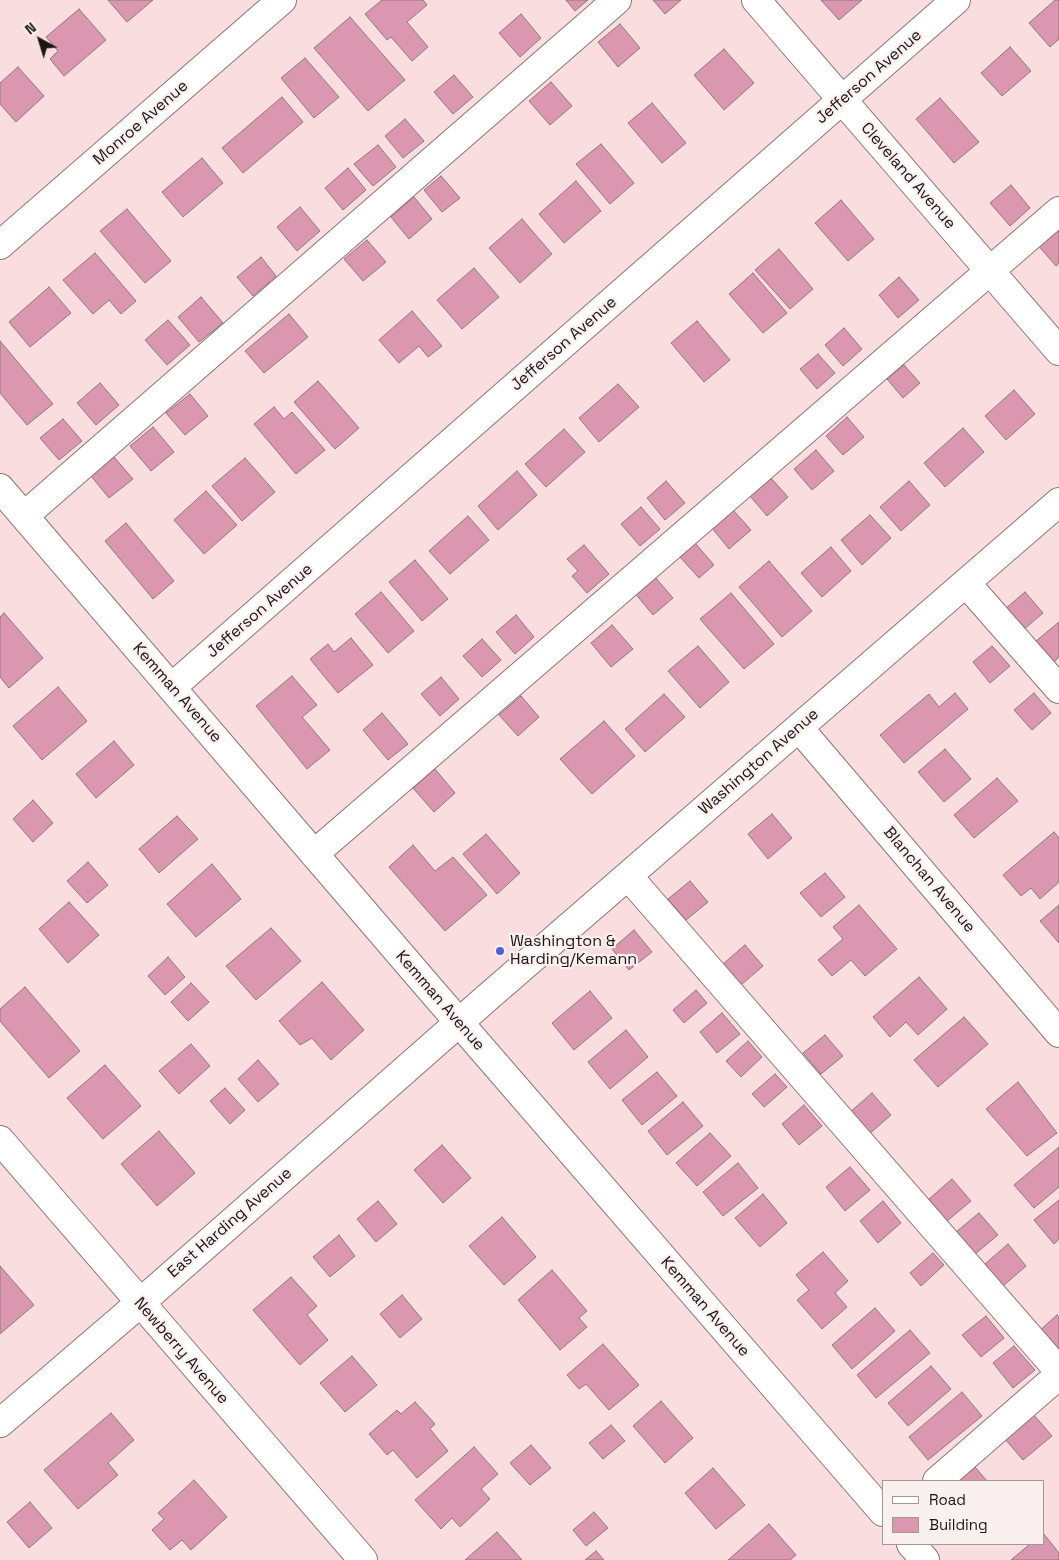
<!DOCTYPE html>
<html>
<head>
<meta charset="utf-8">
<style>
	body { margin:0 }
	#map { position:relative; width:1059px; height:1560px; overflow:hidden; background:#fadedf; font-family:"Space Grotesk",sans-serif }
	canvas { display:block }
	.legend { position:absolute; left:882px; top:1480px; width:162px; height:65px; box-sizing:border-box; background:#fbf0f0; border:1px solid #a29898; margin:0; padding:6px 9px; list-style:none; font-size:15px; color:#1d1414 }
	.legend li { display:flex; align-items:center; gap:10px; height:25px }
	.legend b { width:25px; border:1px solid #a29898 }
	.north { position:absolute; left:15px; top:15px; width:50px; height:50px; -webkit-text-stroke:4px #fbf0f0; paint-order:stroke; rotate:321deg; font-size:14px; font-weight:700; line-height:20px; text-align:center; color:#1d1414 }
	.north::after { content:''; display:block; margin:auto; width:18px; height:22px; background:#1d1414; clip-path:polygon(50% 0,100% 100%,50% 72%,0 100%) }
</style>
</head>
<body>
<div id="map">
<canvas width="1059" height="1560"></canvas>
<ul class="legend">
<li><b style="height:6px;background:#fff"></b>Road</li>
<li><b style="height:14px;background:#da97af"></b>Building</li>
</ul>
<div class="north">N</div>
</div>
<script>
const c = document.querySelector('canvas').getContext('2d');
c.lineJoin = 'round';
function fillPath(path, color) { c.fillStyle = color; c.fill(path, 'evenodd'); }
const shape = rows => new Path2D(rows.map(r => 'M' + r).join(''));
function stroke(path, color, width, dash) { c.strokeStyle = color; c.lineWidth = width; c.lineCap = dash ? 'butt' : 'round'; c.setLineDash(dash || []); c.stroke(path); }
function label(font, color, halo, rows, align = 'center') {
  c.font = font + ' "Space Grotesk",sans-serif'; c.lineWidth = 4.5; c.setLineDash([]); c.textBaseline = 'middle'; c.strokeStyle = halo; c.fillStyle = color; for (const [text, x, y, turn = 0] of rows) {
    c.save(); c.translate(x, y); c.rotate((+turn || 0) * Math.PI / 180); c.textAlign = isNaN(turn) ? turn : align; if (halo) c.strokeText(text, 0, 0); c.fillText(text, 0, 0); c.restore();
  }
}
const building = shape([
	[108,0,153,0,127,22,108,0],
	[382,0,423,0,427,5,407,22,428,47,412,61,391,37,387,40,365,14,382,0],
	[566,0,588,0,575,11,566,0],
	[653,0,681,0,665,14,653,0],
	[821,0,862,0,839,20,821,0],
	[1055,0,1059,0,1059,39,1050,47,1029,23,1055,0],
	[79,9,106,40,64,76,50,59,58,51,46,37,79,9],
	[521,14,541,38,520,57,499,33,521,14],
	[350,17,405,80,368,111,314,48,350,17],
	[620,24,640,48,618,67,598,42,620,24],
	[1010,47,1031,71,1002,96,981,73,1010,47],
	[724,49,754,83,724,110,694,75,724,49],
	[305,58,339,97,314,118,281,78,305,58],
	[18,67,44,96,16,122,0,104,0,83,18,67],
	[454,75,473,97,453,114,434,92,454,75],
	[551,82,572,106,550,125,529,101,551,82],
	[282,97,303,122,243,173,222,148,282,97],
	[940,98,979,142,954,163,916,119,940,98],
	[652,103,686,143,662,163,628,123,652,103],
	[405,119,424,141,403,158,385,136,405,119],
	[601,144,634,183,610,204,576,164,601,144],
	[378,145,396,167,373,186,354,164,378,145],
	[202,158,223,183,183,217,162,192,202,158],
	[348,168,366,190,343,210,325,188,348,168],
	[441,176,460,198,442,212,424,190,441,176],
	[576,181,601,211,564,243,539,214,576,181],
	[1011,185,1030,208,1010,226,990,203,1011,185],
	[414,197,432,219,409,239,391,217,414,197],
	[841,200,874,239,848,261,815,223,841,200],
	[300,207,320,231,297,251,277,227,300,207],
	[127,209,171,261,145,283,100,231,127,209],
	[522,219,552,254,520,283,489,248,522,219],
	[1059,227,1059,263,1056,266,1036,243,1059,227],
	[367,240,386,262,363,281,344,259,367,240],
	[779,249,813,289,790,309,755,270,779,249],
	[95,253,136,301,121,314,109,300,93,314,63,280,95,253],
	[261,257,276,276,253,296,237,277,261,257],
	[474,268,499,297,462,329,437,300,474,268],
	[753,273,787,313,763,333,729,294,753,273],
	[899,277,919,300,898,318,879,295,899,277],
	[49,287,71,313,30,347,9,322,49,287],
	[201,297,223,323,199,342,178,317,201,297],
	[412,311,442,346,428,357,419,346,399,363,379,340,412,311],
	[289,314,308,337,264,373,245,351,289,314],
	[168,320,190,345,167,365,145,340,168,320],
	[697,321,730,360,704,382,671,343,697,321],
	[844,328,862,349,843,366,825,345,844,328],
	[0,341,53,404,27,425,0,393,0,341],
	[818,354,835,373,817,389,800,369,818,354],
	[904,365,920,383,903,398,887,379,904,365],
	[318,381,359,428,335,449,294,402,318,381],
	[100,383,119,405,96,425,77,403,100,383],
	[618,384,639,407,599,442,579,418,618,384],
	[1014,390,1035,414,1006,440,985,416,1014,390],
	[190,394,208,416,185,435,166,413,190,394],
	[274,407,284,419,292,412,325,450,296,474,254,424,274,407],
	[847,417,864,437,843,455,826,436,847,417],
	[63,419,82,441,59,460,40,438,63,419],
	[153,427,174,452,151,471,130,446,153,427],
	[963,428,984,452,945,487,924,463,963,428],
	[564,429,585,452,546,487,525,464,564,429],
	[816,450,834,471,812,490,794,469,816,450],
	[114,457,133,479,109,498,91,476,114,457],
	[245,458,275,492,242,521,212,486,245,458],
	[517,471,537,495,498,530,478,506,517,471],
	[771,478,788,497,767,516,750,496,771,478],
	[666,481,685,503,665,520,647,498,666,481],
	[909,481,930,505,901,531,880,507,909,481],
	[206,491,237,525,204,554,174,520,206,491],
	[641,507,660,529,640,546,621,524,641,507],
	[733,510,751,530,729,549,712,528,733,510],
	[870,515,891,538,862,565,841,540,870,515],
	[468,516,489,540,450,574,429,551,468,516],
	[126,523,174,581,153,599,105,541,126,523],
	[695,543,714,565,699,578,680,557,695,543],
	[584,545,609,574,587,593,572,576,578,571,567,559,584,545],
	[831,547,851,571,822,597,801,573,831,547],
	[415,560,448,599,422,621,389,582,415,560],
	[769,561,812,611,782,637,739,587,769,561],
	[654,576,673,598,653,615,634,592,654,576],
	[381,592,414,631,388,653,355,614,381,592],
	[1025,592,1043,613,1023,630,1005,609,1025,592],
	[731,593,774,644,744,669,700,619,731,593],
	[4,613,43,658,9,688,0,677,0,617,4,613],
	[516,615,534,637,515,654,496,632,516,615],
	[1059,622,1059,657,1054,662,1036,641,1059,622],
	[612,625,633,649,611,667,591,643,612,625],
	[351,638,373,665,338,693,310,659,328,644,334,652,351,638],
	[482,639,501,660,482,677,463,656,482,639],
	[698,646,729,682,700,708,668,671,698,646],
	[992,646,1010,666,990,683,973,662,992,646],
	[292,676,317,705,302,717,330,750,307,769,256,706,292,676],
	[441,677,459,699,440,716,421,694,441,677],
	[58,687,87,721,42,760,13,726,58,687],
	[955,693,968,709,904,763,880,735,929,694,939,707,955,693],
	[1034,693,1051,713,1032,730,1014,710,1034,693],
	[664,694,685,717,645,752,625,729,664,694],
	[521,696,539,717,518,736,499,715,521,696],
	[382,713,408,744,388,760,363,730,382,713],
	[604,721,635,756,592,794,560,759,604,721],
	[114,741,134,765,96,798,76,774,114,741],
	[945,749,971,779,944,802,918,772,945,749],
	[435,769,455,793,434,812,413,788,435,769],
	[997,778,1018,801,974,838,954,815,997,778],
	[33,800,53,823,33,842,13,819,33,800],
	[772,814,792,838,768,859,748,834,772,814],
	[177,816,198,839,159,873,139,849,177,816],
	[1054,832,1059,838,1059,882,1040,899,1031,888,1021,896,1003,875,1054,832],
	[486,834,520,873,497,894,463,854,486,834],
	[413,845,435,871,453,857,487,895,445,931,389,867,413,845],
	[88,862,108,885,87,903,67,881,88,862],
	[212,864,241,899,196,937,167,904,212,864],
	[825,873,845,897,821,917,800,893,825,873],
	[690,881,708,902,686,920,668,899,690,881],
	[69,902,99,935,68,963,39,929,69,902],
	[859,905,897,949,865,976,851,960,832,976,818,960,843,939,833,927,859,905],
	[1059,905,1059,943,1040,921,1059,905],
	[271,928,301,961,256,1000,226,966,271,928],
	[634,930,652,952,629,970,612,949,634,930],
	[745,945,763,966,741,985,723,964,745,945],
	[168,957,185,977,165,995,148,976,168,957],
	[919,977,947,1009,918,1035,906,1022,890,1037,873,1017,919,977],
	[322,982,364,1030,331,1060,312,1038,300,1045,279,1021,322,982],
	[191,983,209,1002,188,1021,171,1002,191,983],
	[25,987,80,1051,49,1078,0,1021,0,1009,25,987],
	[696,990,707,1003,684,1023,673,1010,696,990],
	[590,991,612,1018,574,1050,552,1023,590,991],
	[722,1013,740,1034,717,1053,700,1032,722,1013],
	[964,1017,988,1044,938,1087,914,1060,964,1017],
	[626,1030,648,1057,610,1089,588,1062,626,1030],
	[825,1035,843,1056,821,1074,803,1053,825,1035],
	[748,1041,762,1057,741,1077,726,1061,748,1041],
	[191,1044,210,1066,179,1094,159,1071,191,1044],
	[258,1060,279,1084,258,1102,238,1079,258,1060],
	[105,1065,141,1106,103,1139,67,1098,105,1065],
	[657,1072,677,1096,642,1125,622,1100,657,1072],
	[775,1074,787,1087,764,1107,752,1094,775,1074],
	[1018,1082,1057,1133,1027,1156,986,1109,1018,1082],
	[225,1088,245,1110,230,1124,210,1101,225,1088],
	[872,1093,891,1115,868,1135,849,1113,872,1093],
	[683,1102,703,1126,667,1155,648,1131,683,1102],
	[804,1105,822,1126,799,1145,782,1124,804,1105],
	[159,1131,195,1173,157,1206,121,1164,159,1131],
	[710,1133,731,1156,697,1186,676,1163,710,1133],
	[442,1145,471,1178,443,1203,414,1170,442,1145],
	[1059,1147,1059,1187,1034,1208,1014,1185,1059,1147],
	[738,1163,758,1188,723,1216,703,1192,738,1163],
	[850,1167,870,1190,845,1211,826,1187,850,1167],
	[952,1179,971,1201,947,1221,929,1199,952,1179],
	[763,1194,787,1223,760,1247,735,1218,763,1194],
	[1059,1200,1059,1239,1054,1244,1034,1220,1059,1200],
	[378,1201,397,1224,376,1242,357,1219,378,1201],
	[883,1201,901,1223,878,1243,860,1221,883,1201],
	[979,1213,998,1235,975,1254,956,1232,979,1213],
	[502,1217,536,1257,504,1285,469,1246,502,1217],
	[339,1235,355,1256,330,1277,313,1257,339,1235],
	[1008,1244,1026,1266,1003,1286,985,1264,1008,1244],
	[823,1252,848,1281,835,1293,847,1307,822,1329,797,1300,809,1290,796,1275,823,1252],
	[933,1253,944,1265,921,1286,910,1273,933,1253],
	[0,1266,34,1305,0,1334,0,1266],
	[552,1270,587,1311,579,1318,587,1327,560,1350,518,1300,552,1270],
	[291,1277,317,1306,307,1315,328,1340,300,1365,253,1310,291,1277],
	[402,1295,422,1319,400,1338,380,1314,402,1295],
	[875,1308,895,1331,852,1369,832,1345,875,1308],
	[1057,1315,1059,1317,1059,1350,1039,1331,1057,1315],
	[986,1316,1004,1338,981,1357,962,1335,986,1316],
	[910,1330,930,1353,876,1398,857,1375,910,1330],
	[603,1344,639,1385,609,1410,586,1384,579,1389,567,1375,603,1344],
	[1014,1346,1035,1370,1013,1388,993,1363,1014,1346],
	[352,1356,377,1385,345,1412,320,1383,352,1356],
	[931,1366,951,1389,908,1426,888,1403,931,1366],
	[962,1392,982,1416,928,1460,909,1437,962,1392],
	[661,1401,693,1438,665,1463,633,1426,661,1401],
	[415,1402,435,1424,430,1429,448,1451,417,1478,393,1450,387,1455,369,1434,397,1410,401,1414,415,1402],
	[111,1413,134,1440,108,1463,118,1475,78,1509,44,1470,111,1413],
	[1033,1414,1052,1436,1023,1460,1005,1439,1033,1414],
	[611,1425,625,1441,603,1459,589,1443,611,1425],
	[531,1445,551,1468,530,1485,510,1463,531,1445],
	[474,1447,498,1474,481,1489,490,1499,460,1527,452,1518,441,1529,415,1500,474,1447],
	[975,1467,987,1481,957,1481,975,1467],
	[713,1468,745,1505,716,1529,685,1493,713,1468],
	[194,1480,227,1517,191,1550,182,1540,170,1550,152,1530,164,1519,158,1513,194,1480],
	[30,1502,52,1528,29,1548,7,1522,30,1502],
	[594,1512,608,1528,586,1546,573,1530,594,1512],
	[769,1524,796,1555,790,1560,728,1560,769,1524],
	[497,1532,522,1560,465,1560,497,1532],
	[1043,1533,1059,1553,1059,1560,1011,1560,1030,1544,1043,1544,1043,1533],
	[596,1551,604,1560,585,1560,596,1551]
]);
const minor = shape([
	[756,0,1059,351],
	[0,245,282,0],
	[0,488,431,990,883,1512],
	[24,516,617,0],
	[966,583,1059,689],
	[172,687,956,0],
	[799,728,1059,1033],
	[314,854,1059,211],
	[628,876,1059,1371],
	[0,1140,363,1560],
	[0,1423,140,1303,488,997,1059,502],
	[937,1481,1059,1375],
	[911,1544,925,1560]
]);
const markers = [
	[500,951,5,"#4f61d6"]
];
const streetNames = [
	["Jefferson Avenue",869,77,-41],
	["Monroe Avenue",141,123,-41],
	["Cleveland Avenue",908,176,49],
	["Jefferson Avenue",564,344,-41],
	["Jefferson Avenue",260,611,-41],
	["Kemman Avenue",177,693,49],
	["Washington Avenue",759,762,-41],
	["Blanchan Avenue",929,880,50],
	["Kemman Avenue",440,1001,49],
	["East Harding Avenue",230,1223,-41],
	["Kemman Avenue",705,1307,49],
	["Newberry Avenue",181,1351,49]
];
const poiNames = [
	["Washington &",510,942],
	["Harding/Kemann",510,960]
];
fillPath(building, '#da97af');
stroke(building, '#8e787f', 1);
stroke(minor, '#8d7575', 30);
stroke(minor, '#fff', 28);
for (const [x, y, r, color] of markers) { const dot = new Path2D(); dot.arc(x, y, r, 0, 2 * Math.PI); c.fillStyle = color; c.fill(dot); stroke(dot, '#fbf0f0', 2); }
label('16px', '#1d1414', '#fbf0f0', streetNames);
label('16px', '#1d1414', '#fbf0f0', poiNames, 'left');
</script>
</body>
</html>
